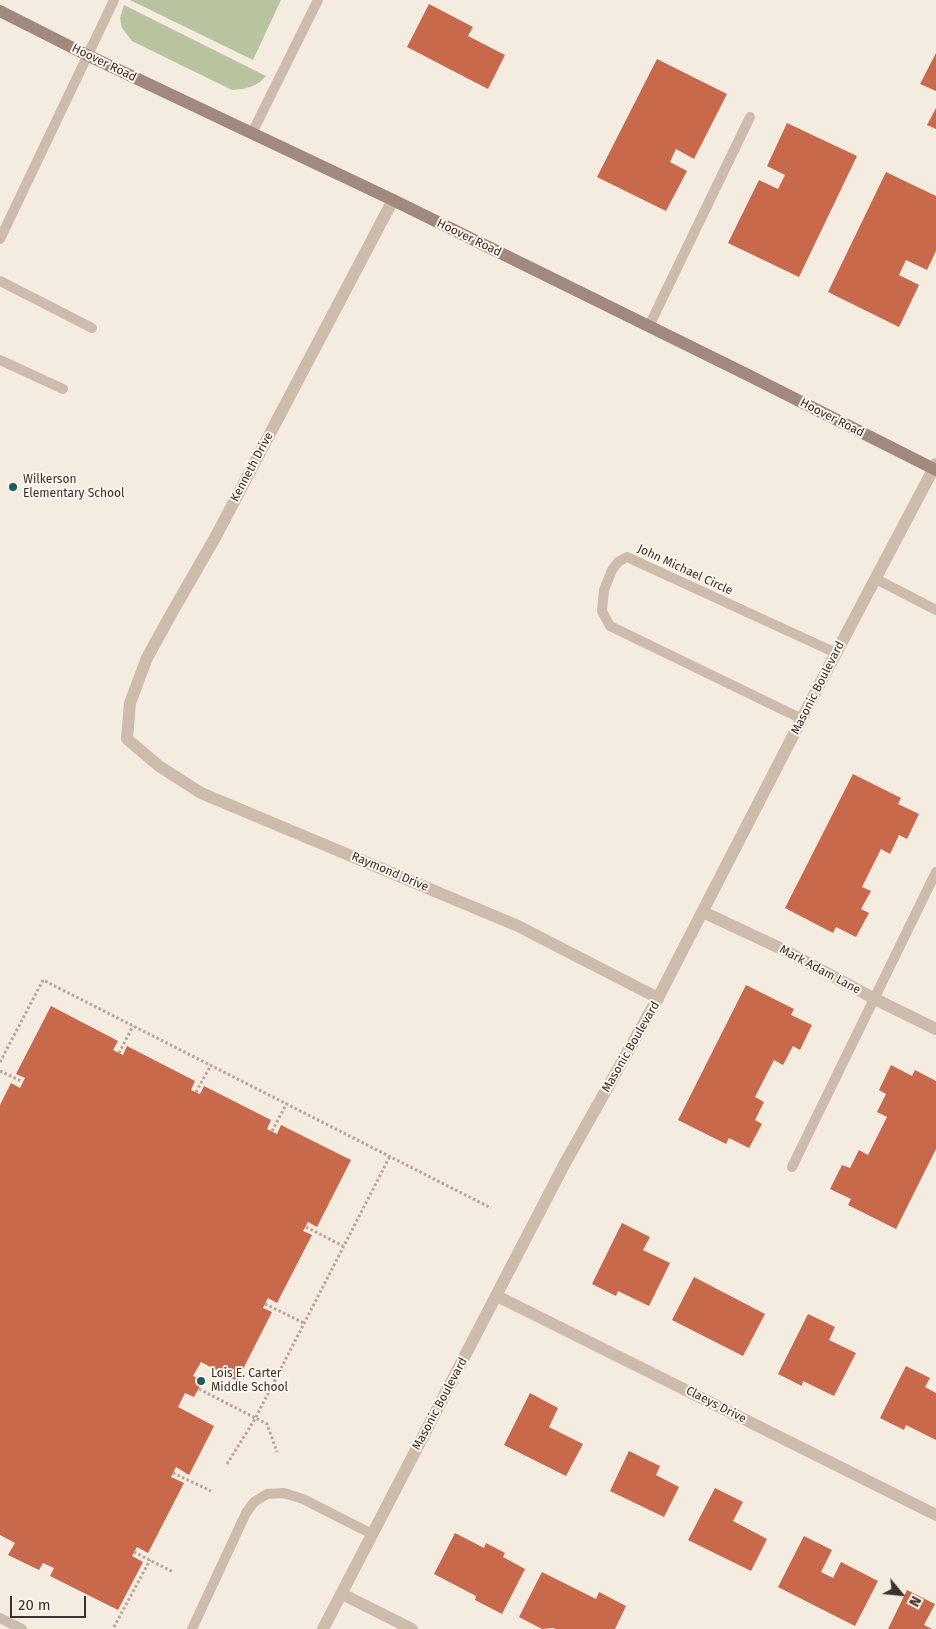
<!DOCTYPE html>
<html>
<head>
<meta charset="utf-8">
<style>
	body { margin:0 }
	#map { position:relative; width:936px; height:1629px; overflow:hidden; background:#f4ebe1; font-family:"Fira Sans",sans-serif }
	canvas { display:block }
	.north { position:absolute; left:876px; top:1569px; width:50px; height:50px; -webkit-text-stroke:4px #fbf5ee; paint-order:stroke; rotate:118deg; font-size:14px; font-weight:700; line-height:20px; text-align:center; color:#3b302b }
	.north::after { content:''; display:block; margin:auto; width:18px; height:22px; background:#3b302b; clip-path:polygon(50% 0,100% 100%,50% 72%,0 100%) }
	.scale { position:absolute; left:10px; top:1596px; width:76px; height:22px; box-sizing:border-box; border:2px solid #3b302b; border-top:0; padding-left:6px; font-size:15px; line-height:18px; white-space:nowrap; color:#3b302b; -webkit-text-stroke:4px #fbf5ee; paint-order:stroke }
</style>
</head>
<body>
<div id="map">
<canvas width="936" height="1629"></canvas>
<div class="north">N</div>
<div class="scale">20 m</div>
</div>
<script>
const c = document.querySelector('canvas').getContext('2d');
c.lineJoin = 'round';
function fillPath(path, color) { c.fillStyle = color; c.fill(path, 'evenodd'); }
const shape = rows => new Path2D(rows.map(r => 'M' + r).join(''));
function stroke(path, color, width, dash) { c.strokeStyle = color; c.lineWidth = width; c.lineCap = dash ? 'butt' : 'round'; c.setLineDash(dash || []); c.stroke(path); }
function label(font, color, halo, rows, align = 'center') {
  c.font = font + ' "Fira Sans",sans-serif'; c.lineWidth = 4; c.setLineDash([]); c.textBaseline = 'middle'; c.strokeStyle = halo; c.fillStyle = color; for (const [text, x, y, turn = 0] of rows) {
    c.save(); c.translate(x, y); c.rotate((+turn || 0) * Math.PI / 180); c.textAlign = isNaN(turn) ? turn : align; if (halo) c.strokeText(text, 0, 0); c.fillText(text, 0, 0); c.restore();
  }
}
const green = shape([
	[130,0,281,0,253,60],
	[124,5,266,76,260,82,253,86,243,89,232,90,132,41,122,28,120,18]
]);
const building = shape([
	[429,4,473,27,468,36,505,55,488,89,407,47],
	[936,53,936,91,920,84],
	[657,59,727,94,694,159,676,149,670,162,687,171,666,211,597,177],
	[936,108,936,129,927,125],
	[787,123,857,156,799,277,728,243,759,180,778,189,785,175,767,166],
	[886,172,936,196,936,251,927,270,906,260,899,275,919,285,899,327,828,292],
	[853,774,901,798,898,804,919,814,907,839,899,835,890,854,881,849,862,887,871,891,861,909,869,913,856,937,836,927,833,933,785,908],
	[746,985,794,1009,791,1015,812,1025,800,1050,793,1046,783,1065,774,1060,755,1097,764,1102,755,1120,762,1124,749,1148,729,1138,726,1144,678,1120],
	[51,1006,118,1041,113,1050,123,1055,127,1046,195,1081,191,1090,200,1094,204,1086,271,1120,267,1129,277,1134,281,1125,351,1160,317,1227,308,1222,303,1231,312,1235,277,1303,268,1298,263,1308,272,1312,237,1381,201,1362,193,1376,203,1381,194,1397,185,1393,178,1407,214,1426,189,1475,176,1467,171,1477,184,1483,148,1553,137,1547,132,1556,143,1562,118,1610,50,1576,54,1568,43,1563,39,1570,8,1555,15,1543,0,1535,0,1105,11,1083,20,1088,25,1078,16,1074],
	[891,1065,912,1076,915,1070,936,1081,936,1149,896,1229,848,1205,851,1199,830,1189,842,1165,850,1168,859,1150,868,1155,887,1117,877,1112,886,1094,879,1090],
	[622,1223,650,1237,643,1250,670,1263,649,1306,618,1291,616,1296,592,1284],
	[694,1277,765,1314,743,1356,672,1320],
	[808,1314,835,1327,829,1340,856,1353,834,1396,803,1381,802,1386,778,1374],
	[906,1366,930,1378,925,1387,936,1393,936,1440,906,1425,904,1430,880,1418],
	[530,1393,558,1408,549,1427,583,1444,566,1476,504,1445],
	[629,1451,660,1466,656,1475,679,1487,664,1517,610,1491],
	[715,1488,743,1502,733,1521,767,1539,751,1571,688,1540],
	[455,1533,484,1548,486,1543,505,1553,503,1557,525,1569,502,1614,475,1600,476,1596,434,1574],
	[804,1536,832,1550,821,1572,833,1578,841,1562,878,1581,855,1626,778,1587],
	[542,1572,596,1599,599,1592,626,1606,615,1629,556,1629,553,1628,542,1629,519,1617],
	[907,1590,935,1604,924,1625,932,1629,888,1629]
]);
const path = shape([
	[119,1053,133,1026],
	[0,1062,43,980,491,1208],
	[0,1071,23,1082],
	[196,1092,211,1065],
	[272,1131,287,1103],
	[306,1227,343,1246],
	[265,1304,304,1323],
	[199,1389,267,1424,277,1452],
	[227,1464,255,1419,390,1156],
	[173,1473,211,1491],
	[134,1552,173,1572],
	[114,1627,150,1560]
]);
const service = shape([
	[252,133,318,0],
	[0,239,114,0],
	[0,281,92,328],
	[649,326,750,117],
	[0,360,63,389],
	[876,579,936,610],
	[802,719,610,626,602,611,604,590,612,570,618,562,627,557,836,653],
	[792,1167,936,872],
	[0,1618,22,1629],
	[192,1629,246,1513,254,1502,267,1494,284,1493,303,1499,372,1534]
]);
const minor = shape([
	[393,200,216,536,170,616,147,658,130,703,127,739,159,766,201,793,518,926,658,998],
	[703,912,784,950,875,999,936,1029],
	[497,1296,936,1515],
	[342,1594,412,1629]
]);
const tertiary = shape([
	[323,1629,565,1163,658,998,815,693,936,464]
]);
const secondary = shape([
	[0,11,87,55,393,200,746,374,936,470]
]);
const markers = [
	[13,487,5,"#1f5a5e"],
	[201,1381,5,"#1f5a5e"]
];
const streetNames = [
	["Hoover Road",104,63,26],
	["Hoover Road",469,238,26],
	["Hoover Road",832,418,27],
	["Kenneth Drive",252,467,-62],
	["John Michael Circle",685,570,25],
	["Masonic Boulevard",818,688,-63],
	["Raymond Drive",390,872,23],
	["Mark Adam Lane",820,970,28],
	["Masonic Boulevard",631,1047,-60],
	["Masonic Boulevard",440,1404,-62],
	["Claeys Drive",716,1405,27]
];
const poiNames = [
	["Wilkerson",23,480],
	["Elementary School",23,494],
	["Lois E. Carter",211,1374],
	["Middle School",211,1388]
];
fillPath(green, '#b8c4a0');
fillPath(building, '#c8694b');
stroke(path, '#b9a596', 3, [2.5, 2.5]);
stroke(service, '#cdbbac', 10);
stroke(minor, '#cdbbac', 12);
stroke(tertiary, '#cdbbac', 12);
stroke(secondary, '#a18a7d', 12);
for (const [x, y, r, color] of markers) { const dot = new Path2D(); dot.arc(x, y, r, 0, 2 * Math.PI); c.fillStyle = color; c.fill(dot); stroke(dot, '#fbf5ee', 2); }
label('12px', '#3b302b', '#fbf5ee', streetNames);
label('12px', '#3b302b', '#fbf5ee', poiNames, 'left');
</script>
</body>
</html>
